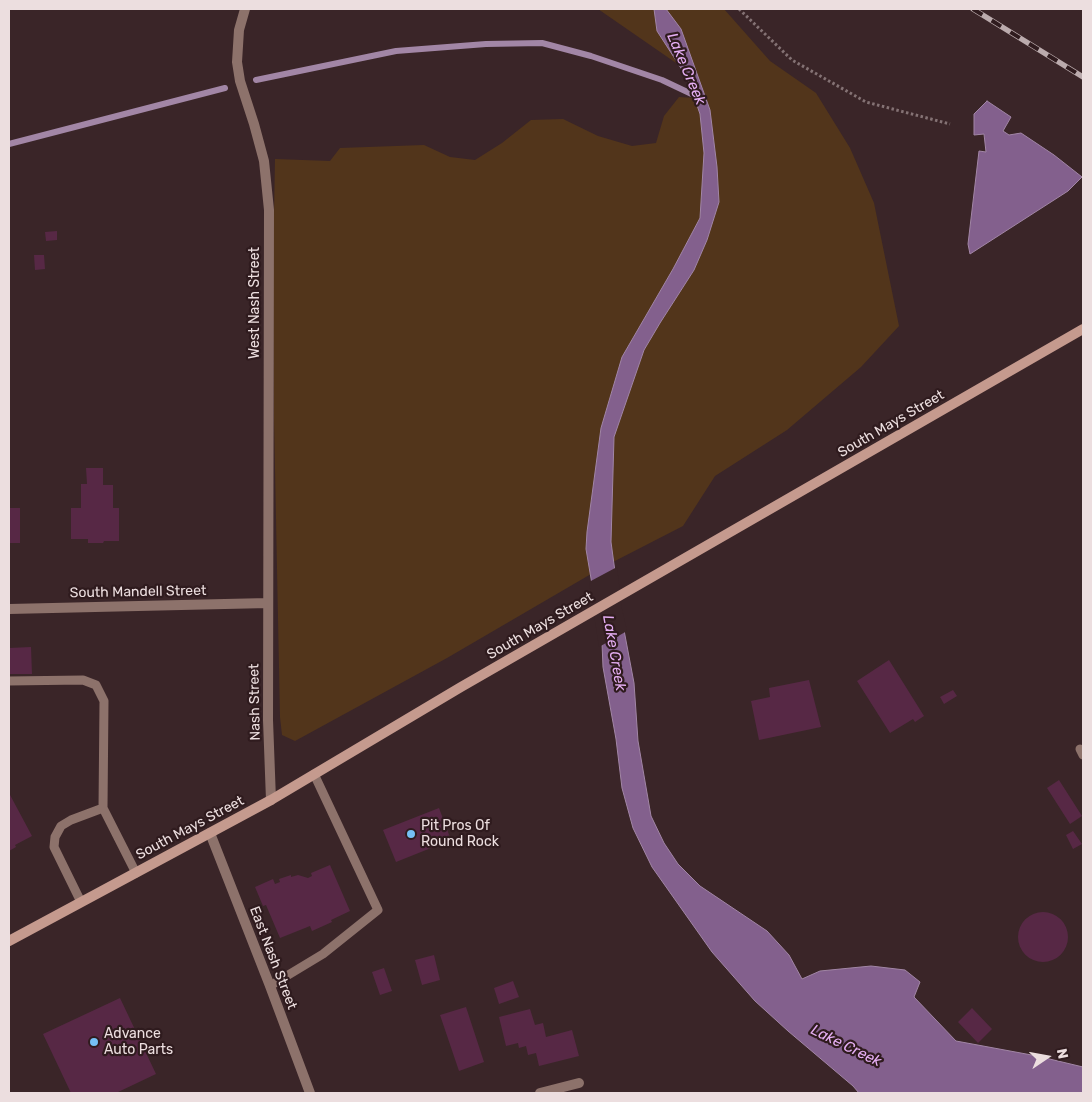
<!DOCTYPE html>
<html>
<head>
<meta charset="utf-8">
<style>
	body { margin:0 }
	#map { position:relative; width:1092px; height:1102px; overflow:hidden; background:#3a2528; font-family:Rubik,sans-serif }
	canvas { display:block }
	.frame { position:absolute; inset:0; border:10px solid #ecdedf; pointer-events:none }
	.north { position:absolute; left:1022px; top:1032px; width:50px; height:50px; -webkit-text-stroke:4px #2f1b1e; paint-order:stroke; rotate:78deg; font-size:14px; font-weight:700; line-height:20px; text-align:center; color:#ecdedf }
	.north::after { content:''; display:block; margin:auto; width:18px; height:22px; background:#ecdedf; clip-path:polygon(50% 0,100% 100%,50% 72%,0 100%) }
</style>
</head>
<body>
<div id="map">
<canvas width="1092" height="1102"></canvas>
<div class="frame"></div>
<div class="north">N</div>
</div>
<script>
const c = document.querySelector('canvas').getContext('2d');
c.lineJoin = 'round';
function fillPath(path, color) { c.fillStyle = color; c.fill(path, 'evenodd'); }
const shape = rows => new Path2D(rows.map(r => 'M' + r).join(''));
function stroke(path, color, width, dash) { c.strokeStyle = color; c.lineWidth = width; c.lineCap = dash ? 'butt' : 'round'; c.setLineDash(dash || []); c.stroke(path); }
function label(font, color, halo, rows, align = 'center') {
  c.font = font + ' Rubik,sans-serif'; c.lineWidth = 4.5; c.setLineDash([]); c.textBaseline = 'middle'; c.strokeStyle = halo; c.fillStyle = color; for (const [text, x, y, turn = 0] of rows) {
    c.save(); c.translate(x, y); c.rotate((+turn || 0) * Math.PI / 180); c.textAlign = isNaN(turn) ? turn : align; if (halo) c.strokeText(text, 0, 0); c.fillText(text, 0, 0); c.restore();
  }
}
const green = shape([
	[598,9,654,9,657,31,679,65],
	[666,9,724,9,770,61,816,93,850,148,874,203,899,326,861,367,787,430,715,476,683,526,613,562,611,542,614,437,644,350,660,323,694,270,707,240,719,202,717,167,710,110,681,29],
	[679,97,695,98,700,114,704,153,700,218,673,269,622,357,601,428,587,532,586,549,591,574,447,658,295,741,282,735,280,717,274,419,273,272,275,159,330,161,340,148,424,145,450,157,475,160,502,143,531,120,563,119,598,136,632,146,656,143,664,116]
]);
const water = shape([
	[654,9,666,9,681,29,710,110,717,167,719,202,707,240,694,270,660,323,644,350,614,437,611,542,620,609,634,683,638,741,651,816,664,843,678,864,700,886,767,931,789,955,802,979,820,971,871,966,905,970,920,982,914,997,956,1041,1037,1056,1083,1067,1083,1093,859,1093,853,1086,788,1031,755,1001,712,952,652,867,633,828,622,788,616,739,603,667,602,643,586,549,587,532,601,428,622,357,673,269,700,218,704,153,700,114,688,79,657,31,654,9],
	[987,101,1011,117,1003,131,1009,135,1021,133,1054,155,1082,177,1068,191,970,254,968,244,979,151,986,152,984,134,974,135,974,114,987,101]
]);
const pier = shape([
	[617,567,622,609,627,631,599,647,589,582]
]);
const stream = shape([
	[256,80,396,51,486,44,542,43,591,56,662,80,700,98],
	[9,144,225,88]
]);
const building = shape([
	[57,231,57,240,46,241,45,232],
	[34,255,44,255,45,269,35,270],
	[86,468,103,468,103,485,113,485,113,508,119,508,119,541,104,541,103,543,88,543,88,539,71,539,71,508,81,508,81,484,87,484],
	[9,508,20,508,20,543,9,543],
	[31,647,32,674,9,674,9,648],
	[889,660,924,716,915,722,913,719,890,733,857,681],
	[809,680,821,727,759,740,751,701,770,697,769,688],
	[953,690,957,696,944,704,940,697],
	[1059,780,1082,816,1070,824,1047,788],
	[9,793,32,836,15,845,16,847,9,851],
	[439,808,451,840,396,862,383,830],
	[1073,831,1082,844,1073,849,1066,835],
	[330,865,350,911,331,920,332,922,312,931,310,926,280,938,266,905,263,906,255,887,273,879,275,884,280,882,279,879,291,875,291,877,298,875,308,878,312,876,311,873],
	'1018 937a25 25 0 1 1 50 0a25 25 0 1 1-50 0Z',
	[434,955,440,980,422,985,415,960],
	[384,968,392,991,380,995,372,972],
	[513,981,519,997,499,1004,494,988],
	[120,998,156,1074,116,1093,71,1093,43,1034],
	[466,1007,484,1062,459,1071,440,1015],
	[972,1008,992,1029,978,1043,958,1022],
	[530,1009,535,1025,543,1023,546,1037,572,1030,579,1056,539,1066,536,1053,528,1055,526,1046,519,1048,518,1043,506,1046,499,1017]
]);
const path = shape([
	[739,9,792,60,866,102,950,124]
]);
const service = shape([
	[9,681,83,680,96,685,104,701,103,808,136,873],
	[1080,749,1083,755],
	[81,902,54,847,55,837,61,826,71,820,103,808],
	[270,986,323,954,378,910,314,774]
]);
const minor = shape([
	[245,9,239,30,237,62,240,81,254,124,264,161,269,210,268,720,271,800],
	[9,609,268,603],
	[210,833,270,986,310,1093],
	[540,1093,579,1083]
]);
const secondary = shape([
	[9,941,271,800,461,687,1083,329]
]);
const rail = shape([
	[973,9,1083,77]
]);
const markers = [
	[411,834,5,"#75c0f6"],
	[94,1042,5,"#75c0f6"]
];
const streetNames = [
	["West Nash Street",255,303,-90],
	["South Mays Street",891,424,-30],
	["South Mandell Street",138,592,-1],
	["South Mays Street",540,626,-30],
	["Nash Street",255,702,-91],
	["South Mays Street",190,828,-28],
	["East Nash Street",273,958,69]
];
const poiNames = [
	["Pit Pros Of",421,826],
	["Round Rock",421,842],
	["Advance",104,1034],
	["Auto Parts",104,1050]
];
const waterNames = [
	["Lake Creek",686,69,67],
	["Lake Creek",614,653,80],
	["Lake Creek",846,1046,26]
];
fillPath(green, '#52351b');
fillPath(water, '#83608d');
stroke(water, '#a286a6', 1);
fillPath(pier, '#3a2528');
stroke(stream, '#a286a6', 6);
fillPath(building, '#572845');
stroke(path, '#847274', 3, [2.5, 2.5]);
stroke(service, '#8d726b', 9);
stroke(minor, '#8d726b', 10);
stroke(secondary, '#c59a8e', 10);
stroke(rail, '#bbabad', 5.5);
stroke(rail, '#2f1b1e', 4, [11]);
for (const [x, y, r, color] of markers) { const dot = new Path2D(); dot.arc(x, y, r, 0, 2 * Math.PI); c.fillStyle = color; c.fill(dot); stroke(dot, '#2f1b1e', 2); }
label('14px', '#ecdedf', '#2f1b1e', streetNames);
label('14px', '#ecdedf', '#2f1b1e', poiNames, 'left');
label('italic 15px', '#e5aef3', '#2f1b1e', waterNames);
</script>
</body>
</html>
